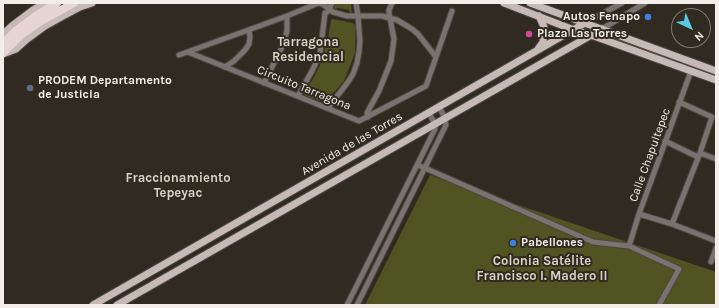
<!DOCTYPE html>
<html>
<head>
<meta charset="utf-8">
<style>
	body { margin:0 }
	#map { position:relative; width:719px; height:308px; overflow:hidden; background:#312a20; font-family:Karla,sans-serif }
	canvas { display:block }
	.frame { position:absolute; inset:0; border:4px solid #f3efe8; pointer-events:none }
	.north { position:absolute; left:671px; top:8px; width:40px; height:40px; box-sizing:border-box; background:#312a20; border:1px solid #7f7970; border-radius:50%; rotate:136deg; font-size:11px; font-weight:700; line-height:16px; text-align:center; color:#f3efe8 }
	.north::after { content:''; display:block; margin:auto; width:14px; height:18px; background:#57c9e2; clip-path:polygon(50% 0,100% 100%,50% 72%,0 100%) }
</style>
</head>
<body>
<div id="map">
<canvas width="719" height="308"></canvas>
<div class="frame"></div>
<div class="north">N</div>
</div>
<script>
const c = document.querySelector('canvas').getContext('2d');
c.lineJoin = 'round';
function fillPath(path, color) { c.fillStyle = color; c.fill(path, 'evenodd'); }
const shape = rows => new Path2D(rows.map(r => 'M' + r).join(''));
function stroke(path, color, width, dash) { c.strokeStyle = color; c.lineWidth = width; c.lineCap = dash ? 'butt' : 'round'; c.setLineDash(dash || []); c.stroke(path); }
function label(font, color, halo, rows, align = 'center') {
  c.font = font + ' Karla,sans-serif'; c.lineWidth = 4; c.setLineDash([]); c.textBaseline = 'middle'; c.strokeStyle = halo; c.fillStyle = color; for (const [text, x, y, turn = 0] of rows) {
    c.save(); c.translate(x, y); c.rotate((+turn || 0) * Math.PI / 180); c.textAlign = isNaN(turn) ? turn : align; if (halo) c.strokeText(text, 0, 0); c.fillText(text, 0, 0); c.restore();
  }
}
const green = shape([
	[336,3,351,3,352,13,351,14,350,13,349,10,338,8,334,9,333,8],
	[333,19,353,23,356,26,355,53,350,66,344,81,327,100,324,102,305,96,304,92,308,87,314,77,320,65,328,39,331,20],
	[430,175,716,272,716,305,365,305]
]);
const minor = shape([
	[327,12,329,10,332,3],
	[585,23,622,3],
	[602,29,645,3],
	[188,52,359,121,426,86,452,11],
	[179,55,287,16,316,4,319,3,324,5,333,12,347,16,382,16,397,20,412,29,418,34,429,48,436,57],
	[225,67,234,61,245,50,249,44,250,37,249,30],
	[264,83,282,47,287,31,287,16],
	[298,96,312,71,320,54,325,13],
	[328,108,348,82,353,74,357,63,359,52,360,41,358,16,356,3],
	[368,117,367,113,368,111,379,91,391,61,394,39,389,13,389,10,392,3],
	[665,141,698,157],
	[700,153,716,159],
	[418,165,593,242,629,246,679,269,659,305],
	[639,214,672,224,716,241],
	[672,224,700,153,712,117,679,102],
	[629,246,639,214,691,71],
	[711,262,716,248],
	[347,305,435,129,435,124,429,113],
	[357,305,446,125,445,118,439,107]
]);
const major = shape([
	[504,3,574,30,591,35,716,80],
	[530,3,716,71],
	[3,34,13,25,33,10,45,3],
	[538,49,543,42,544,27,539,16],
	[3,54,16,49,26,40,45,26,63,16,80,7,92,3],
	[93,305,585,23],
	[117,305,602,29]
]);
const highway = shape([
	[3,43,17,30,37,15,57,3],
	[3,53,21,35,41,21,74,3]
]);
const markers = [
	[648,17,4,"#3f7fe0"],
	[529,34,4,"#d1479c"],
	[30,88,4,"#5c6f8a"],
	[513,243,4,"#3f7fe0"]
];
const poiNames = [
	["Autos Fenapo",640,17,"right"],
	["Plaza Las Torres",537,34],
	["PRODEM Departamento",38,81],
	["de Justicia",38,95],
	["Pabellones",521,243]
];
const streetNames = [
	["Circuito Tarragona",304,88,22],
	["Avenida de las Torres",352,144,-30],
	["Calle Chapultepec",650,155,-70]
];
const neighbourhoodNames = [
	["Tarragona",308,42],
	["Residencial",308,57],
	["Fraccionamiento",178,178],
	["Tepeyac",178,193],
	["Colonia Satélite",542,261],
	["Francisco I. Madero II",542,276]
];
fillPath(green, '#4f5422');
stroke(minor, '#4c463c', 7);
stroke(major, '#4c463c', 9);
stroke(highway, '#4c463c', 10);
stroke(minor, '#797271', 5);
stroke(major, '#c7b9b6', 7);
stroke(highway, '#e6d5d2', 8);
for (const [x, y, r, color] of markers) { const dot = new Path2D(); dot.arc(x, y, r, 0, 2 * Math.PI); c.fillStyle = color; c.fill(dot); stroke(dot, '#312a20', 1.5); }
label('bold 12px', '#f3efe8', '#312a20', poiNames, 'left');
label('12px', '#f3efe8', '#312a20', streetNames);
label('bold 13px', '#dad2c4', '#312a20', neighbourhoodNames);
</script>
</body>
</html>
